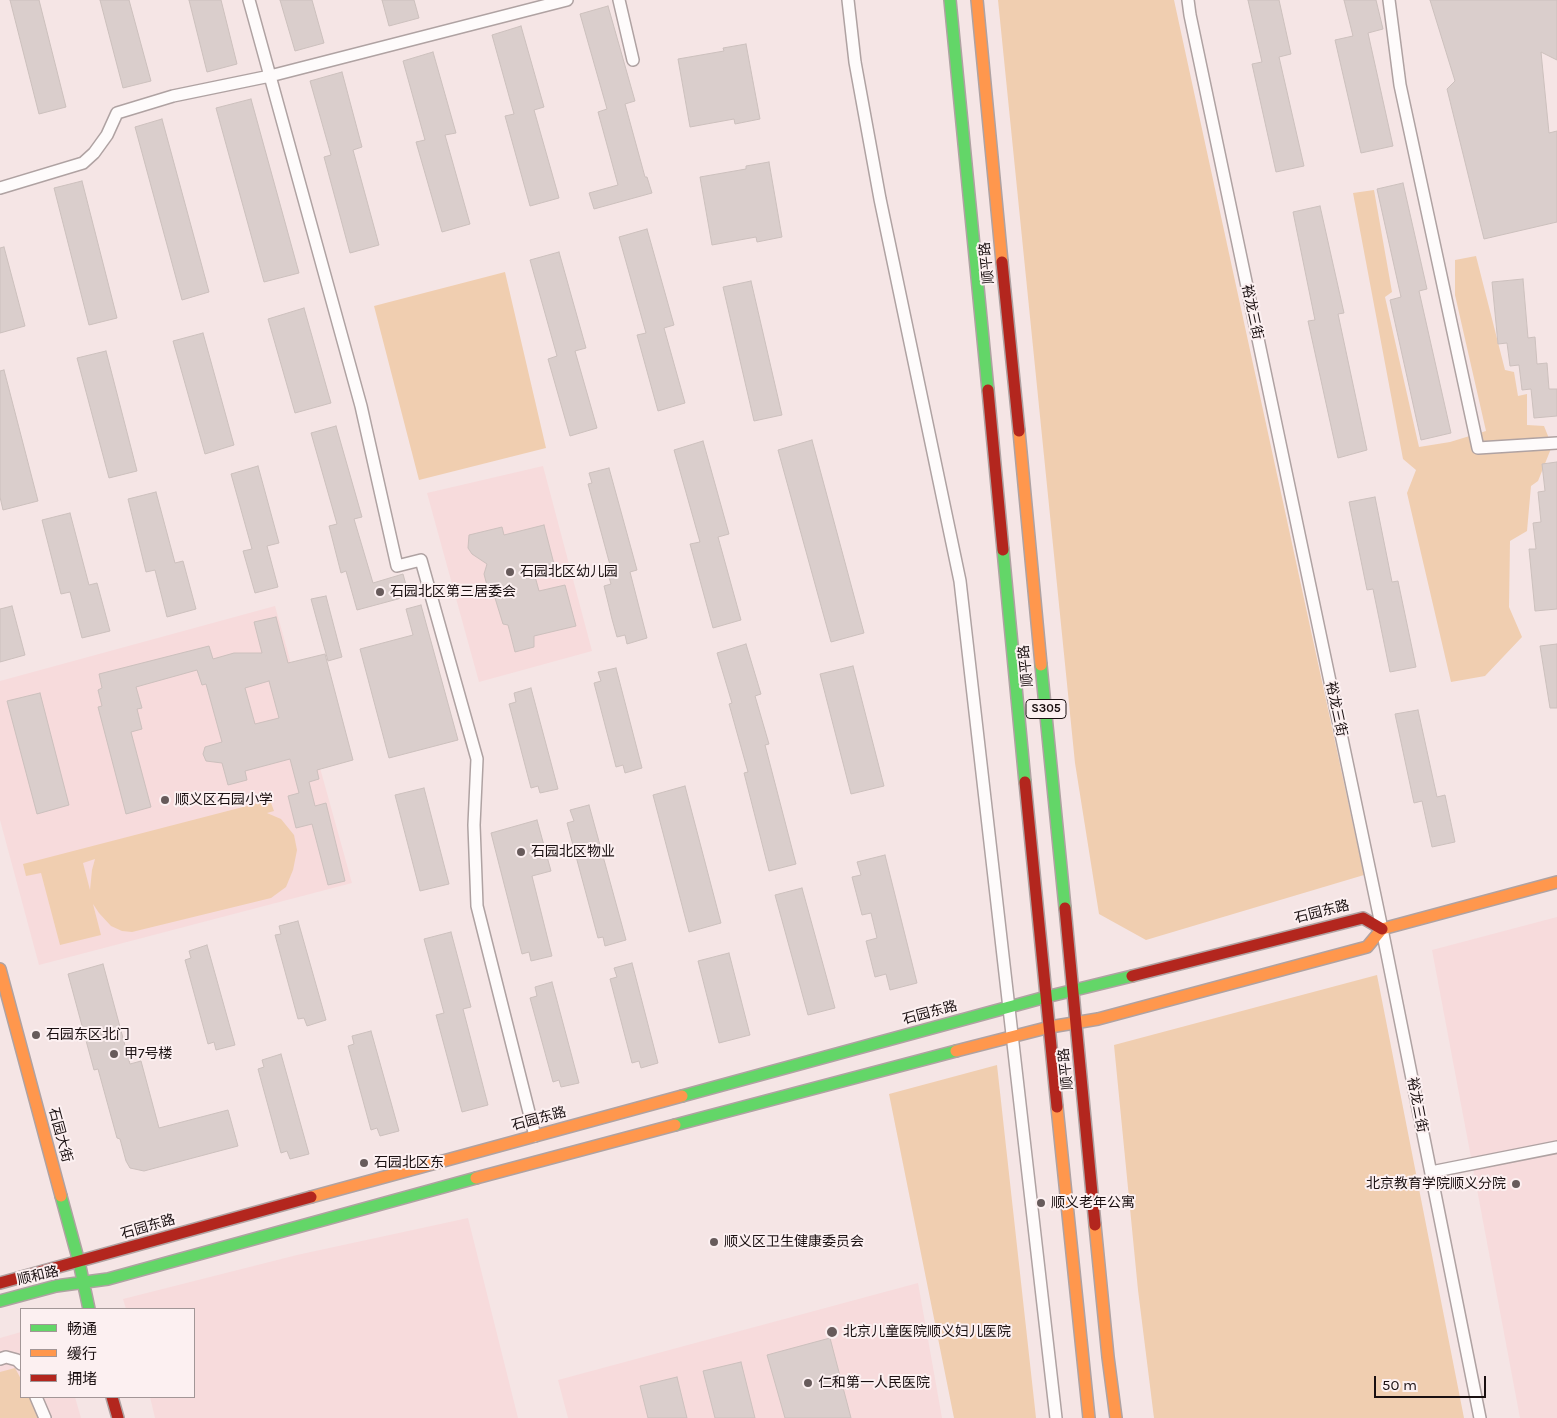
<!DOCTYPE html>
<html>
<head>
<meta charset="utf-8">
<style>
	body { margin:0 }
	#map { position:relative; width:1557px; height:1418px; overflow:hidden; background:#f5e5e5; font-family:Karla,"Noto Sans SC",sans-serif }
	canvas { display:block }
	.legend { position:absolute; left:20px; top:1308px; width:175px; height:90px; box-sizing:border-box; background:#fcf0f1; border:1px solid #a29697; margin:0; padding:6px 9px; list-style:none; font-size:15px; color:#1a1011 }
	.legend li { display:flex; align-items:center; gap:10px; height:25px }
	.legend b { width:25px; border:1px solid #a29697 }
	.scale { position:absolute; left:1374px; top:1376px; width:112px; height:22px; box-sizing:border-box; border:2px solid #1a1011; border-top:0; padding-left:6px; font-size:15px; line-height:18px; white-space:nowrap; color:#1a1011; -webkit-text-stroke:4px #fcf0f1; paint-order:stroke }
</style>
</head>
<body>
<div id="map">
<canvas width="1557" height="1418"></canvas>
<ul class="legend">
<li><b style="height:6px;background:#63d668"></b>畅通</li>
<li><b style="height:6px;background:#ff974d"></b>缓行</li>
<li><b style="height:6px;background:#b3261e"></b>拥堵</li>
</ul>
<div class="scale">50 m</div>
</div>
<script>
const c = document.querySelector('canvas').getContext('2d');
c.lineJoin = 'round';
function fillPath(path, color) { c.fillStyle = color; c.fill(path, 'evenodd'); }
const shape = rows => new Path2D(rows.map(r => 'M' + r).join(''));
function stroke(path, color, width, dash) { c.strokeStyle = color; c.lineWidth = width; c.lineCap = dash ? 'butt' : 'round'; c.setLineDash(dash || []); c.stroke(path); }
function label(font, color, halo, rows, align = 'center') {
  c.font = font + ' Karla,"Noto Sans SC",sans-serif'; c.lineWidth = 4; c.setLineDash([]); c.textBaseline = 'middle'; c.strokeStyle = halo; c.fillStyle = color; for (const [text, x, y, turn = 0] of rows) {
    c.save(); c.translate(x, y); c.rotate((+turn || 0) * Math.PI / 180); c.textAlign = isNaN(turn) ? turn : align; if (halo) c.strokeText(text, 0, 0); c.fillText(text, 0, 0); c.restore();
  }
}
const built = shape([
	[543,466,592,651,479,682,427,493],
	[275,606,352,883,39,965,0,820,0,681],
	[1557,917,1557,1418,1520,1418,1432,950],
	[468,1218,518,1418,155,1418,150,1397,194,1397,194,1309,126,1309,123,1299,297,1255],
	[918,1283,942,1418,568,1418,558,1380],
	[21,1332,21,1397,75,1397,81,1418,0,1418,0,1338]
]);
const green = shape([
	[998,0,1174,0,1364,875,1146,940,1099,914,1075,763],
	[1374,190,1392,292,1385,297,1419,447,1450,442,1486,431,1455,295,1455,260,1476,256,1505,370,1514,372,1518,396,1527,394,1527,425,1544,426,1552,446,1538,481,1531,486,1527,531,1510,541,1509,607,1522,637,1485,676,1451,682,1407,493,1416,470,1403,459,1353,193],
	[505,272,546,448,419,480,374,306],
	[270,800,274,811,267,813,281,819,294,835,297,850,293,870,286,887,271,898,132,932,122,931,111,926,99,913,93,904,101,935,60,945,41,873,26,876,23,864],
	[95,859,92,870,90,890,83,863],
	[1377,975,1464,1418,1154,1418,1138,1290,1114,1045],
	[997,1065,1036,1418,954,1418,889,1094],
	[15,1368,21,1379,21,1397,31,1397,43,1418,0,1418,0,1372]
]);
const building = shape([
	[10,0,39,0,66,107,39,114,10,0],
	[100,0,129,0,151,81,123,88,100,0],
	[189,0,221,0,237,64,207,72,189,0],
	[280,0,312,0,324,43,295,51,280,0],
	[382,0,414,0,419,18,389,26,382,0],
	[1248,0,1279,0,1291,54,1279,57,1304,166,1276,172,1252,64,1262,62,1248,0],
	[1344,0,1376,0,1383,29,1368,33,1393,146,1361,153,1335,40,1353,36,1344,0],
	[1430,0,1557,0,1557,60,1541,52,1549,133,1557,131,1557,222,1484,239,1447,89,1455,81,1430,0],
	[608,6,635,101,625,104,645,177,647,177,652,193,594,209,589,193,618,185,598,112,607,109,580,14,608,6],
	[521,26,544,107,534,110,559,198,530,206,505,116,514,114,492,35,521,26],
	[746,44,760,119,735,124,734,119,690,127,678,59,724,51,723,48,746,44],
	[433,52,456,133,445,135,470,224,442,232,416,142,425,140,403,61,433,52],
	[342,72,362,147,353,150,379,245,350,253,324,157,331,155,310,81,342,72],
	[251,99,299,273,264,282,216,108,251,99],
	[162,119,209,292,182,300,135,127,162,119],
	[769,162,782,237,757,242,756,237,712,245,700,177,746,169,746,166,769,162],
	[82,181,117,318,89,325,54,188,82,181],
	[1403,183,1427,289,1419,291,1451,433,1421,440,1390,300,1401,297,1377,189,1403,183],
	[1320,206,1344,313,1338,314,1367,450,1338,458,1308,321,1315,320,1293,212,1320,206],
	[647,229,674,325,664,328,685,403,658,411,637,335,646,333,619,237,647,229],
	[4,247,25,326,0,333,0,248,4,247],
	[559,252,586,348,575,351,597,428,570,436,548,359,557,356,530,260,559,252],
	[1523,279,1528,338,1535,337,1537,364,1547,363,1549,389,1557,389,1557,416,1534,418,1531,389,1522,390,1519,365,1510,366,1507,343,1498,344,1492,282,1523,279],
	[751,281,782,415,754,421,723,287,751,281],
	[304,308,331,403,295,413,268,319,304,308],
	[203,333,234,445,205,454,173,341,203,333],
	[106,351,137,471,109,478,77,358,106,351],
	[4,370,38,501,3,510,0,497,0,371,4,370],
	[336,426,362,517,354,519,373,583,403,574,409,596,357,610,346,571,341,573,329,526,337,524,311,433,336,426],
	[812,440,864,633,831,642,778,450,812,440],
	[703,441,729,534,718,537,741,620,713,628,690,544,700,542,674,450,703,441],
	[1557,462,1557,609,1535,611,1529,549,1536,549,1533,523,1541,522,1538,492,1545,491,1542,464,1557,462],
	[258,466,279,543,267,546,278,587,255,593,243,551,252,549,231,474,258,466],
	[609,468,637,570,630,572,647,638,627,644,625,635,617,637,612,619,604,586,611,584,609,577,613,576,588,484,592,483,589,473,609,468],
	[156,492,175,563,183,561,196,609,167,617,155,570,146,572,128,499,156,492],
	[1375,497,1392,582,1398,581,1416,667,1390,672,1373,589,1367,590,1349,502,1375,497],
	[70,513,89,585,97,583,110,631,82,638,70,592,61,594,42,520,70,513],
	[544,525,554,564,533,569,539,591,565,585,576,626,534,636,534,647,515,652,508,625,503,624,495,598,490,597,484,574,487,564,472,554,468,548,469,535,502,527,504,535,544,525],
	[326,596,342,657,328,661,311,599,326,596],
	[421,605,458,740,389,758,360,649,413,635,406,609,421,605],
	[12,606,25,655,0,662,0,609,12,606],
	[276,617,288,663,325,654,353,760,317,770,319,779,309,782,315,806,326,803,345,881,328,885,312,824,296,828,288,796,299,793,290,759,245,771,247,780,228,785,222,763,206,761,203,754,205,747,222,742,206,684,202,685,197,670,136,687,142,708,137,709,142,729,131,732,151,807,126,814,98,707,102,706,98,690,102,688,99,674,209,646,213,659,234,653,262,653,254,622,276,617],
	[269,681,279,718,255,724,245,688,269,681],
	[746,644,761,694,755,696,769,744,765,745,796,864,769,871,744,773,748,772,729,704,732,703,717,653,746,644],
	[1557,644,1557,708,1550,708,1540,646,1557,644],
	[853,666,884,786,851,794,820,674,853,666],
	[616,668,642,768,625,773,623,765,616,767,594,683,601,681,598,672,616,668],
	[531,688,558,789,540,793,538,786,531,788,509,704,516,702,514,693,531,688],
	[40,693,69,805,37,814,7,701,40,693],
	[1418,710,1437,797,1445,795,1455,842,1432,847,1422,801,1414,803,1395,714,1418,710],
	[685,786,721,923,689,932,653,795,685,786],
	[424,788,449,884,420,891,395,795,424,788],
	[589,805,626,940,605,946,603,937,598,938,567,823,574,821,570,810,589,805],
	[537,820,551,871,532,876,552,956,531,961,529,952,522,954,491,833,537,820],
	[885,855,917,983,890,990,886,974,875,977,866,941,877,938,871,913,862,915,852,877,861,875,857,862,885,855],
	[802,888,835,1008,808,1015,775,895,802,888],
	[298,921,326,1020,307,1026,304,1018,298,1019,275,935,281,934,279,926,298,921],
	[451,932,471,1007,463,1009,488,1105,462,1112,436,1015,444,1013,424,939,451,932],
	[207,945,235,1045,216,1050,214,1042,208,1044,185,960,191,958,189,951,207,945],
	[729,953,750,1035,719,1043,698,961,729,953],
	[632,963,658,1063,641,1068,639,1061,632,1063,610,979,617,977,614,968,632,963],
	[103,964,130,1064,141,1061,159,1128,228,1110,238,1146,144,1171,130,1168,126,1161,120,1139,117,1138,98,1069,94,1070,68,974,103,964],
	[552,982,579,1083,561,1087,559,1080,553,1082,530,998,537,996,535,987,552,982],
	[371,1031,399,1131,380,1136,377,1128,371,1130,348,1046,354,1044,352,1036,371,1031],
	[281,1054,309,1154,290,1159,287,1151,281,1153,258,1069,264,1067,262,1060,281,1054],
	[830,1338,851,1418,785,1418,767,1355,830,1338],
	[741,1362,755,1418,715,1418,703,1371,741,1362],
	[677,1377,687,1418,648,1418,640,1386,677,1377]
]);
const street = shape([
	[249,0,361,406,397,566,421,560,477,759,474,825,477,906,535,1136],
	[619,0,633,60],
	[848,0,855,62,880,199,960,581,1056,1418],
	[1188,0,1190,15,1382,929,1480,1418],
	[1389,0,1400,85,1478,448,1557,443],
	[0,188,83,163,94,153,107,135,117,113,173,96,270,76,567,0],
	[1431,1172,1557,1147],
	[0,1359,6,1357,17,1360,21,1364],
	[36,1397,45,1418]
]);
const fast = shape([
	[950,0,988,390],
	[1003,550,1025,782],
	[1041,665,1065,908],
	[682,1096,1046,997,1132,976],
	[675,1125,956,1051],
	[61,1196,79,1262,89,1309],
	[0,1301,56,1286,108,1279,476,1178]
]);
const slow = shape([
	[977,0,1002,262],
	[1019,431,1041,665],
	[1382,929,1557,882],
	[0,969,61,1196],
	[956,1051,1050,1027,1098,1019,1367,947,1382,929],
	[1057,1107,1089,1418],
	[476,1178,675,1125],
	[311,1197,682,1096],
	[1095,1225,1108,1357,1116,1418]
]);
const jam = shape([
	[1002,262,1019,431],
	[988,390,1003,550],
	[1025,782,1057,1107],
	[1065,908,1095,1225],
	[1132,976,1363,918,1382,929],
	[0,1283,311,1197],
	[112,1397,118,1418]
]);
const markers = [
	[510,572,5,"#675b5b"],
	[380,592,5,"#675b5b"],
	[165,800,5,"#675b5b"],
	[521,852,5,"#675b5b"],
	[36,1035,5,"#675b5b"],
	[114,1054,5,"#675b5b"],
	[364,1163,5,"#675b5b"],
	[1516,1184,5,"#675b5b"],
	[1041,1203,5,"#675b5b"],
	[714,1242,5,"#675b5b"],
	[832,1332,6,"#675b5b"],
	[808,1383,5,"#675b5b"]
];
const shields = [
	[1046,709,40]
];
const shieldNames = [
	["S305",1046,709]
];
const streetNames = [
	["顺平路",987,263,-96],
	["裕龙三街",1252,312,78],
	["顺平路",1026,666,-96],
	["裕龙三街",1336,709,78],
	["石园东路",1322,912,-14],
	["石园东路",930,1013,-15],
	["顺平路",1066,1069,-96],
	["裕龙三街",1417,1105,79],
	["石园东路",539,1119,-15],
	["石园大街",60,1135,75],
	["石园东路",148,1227,-16],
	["顺和路",38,1276,-13]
];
const poiNames = [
	["石园北区幼儿园",520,572],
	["石园北区第三居委会",390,592],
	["顺义区石园小学",175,800],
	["石园北区物业",531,852],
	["石园东区北门",46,1035],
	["甲7号楼",124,1054],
	["石园北区东",374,1163],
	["北京教育学院顺义分院",1506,1184,"right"],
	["顺义老年公寓",1051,1203],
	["顺义区卫生健康委员会",724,1242],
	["北京儿童医院顺义妇儿医院",843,1332],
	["仁和第一人民医院",818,1383]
];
fillPath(built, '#f7dbdc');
fillPath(green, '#f0ceb0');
fillPath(building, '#dacecc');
stroke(building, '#ccc0bd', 1);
stroke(street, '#afa2a2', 14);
stroke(fast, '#afa2a2', 14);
stroke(slow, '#afa2a2', 14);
stroke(jam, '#afa2a2', 14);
stroke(street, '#fefbfb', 11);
stroke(fast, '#63d668', 11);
stroke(slow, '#ff974d', 11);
stroke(jam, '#b3261e', 11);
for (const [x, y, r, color] of markers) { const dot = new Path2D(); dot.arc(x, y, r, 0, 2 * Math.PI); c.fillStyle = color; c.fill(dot); stroke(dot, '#fcf0f1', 2); }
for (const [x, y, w] of shields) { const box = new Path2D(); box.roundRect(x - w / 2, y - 9.5, w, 19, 4); c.fillStyle = '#fcf0f1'; c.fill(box); stroke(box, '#1a1011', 1); }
label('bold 12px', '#1a1011', null, shieldNames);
label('14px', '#1a1011', '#fcf0f1', streetNames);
label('14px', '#1a1011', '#fcf0f1', poiNames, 'left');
</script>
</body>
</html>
